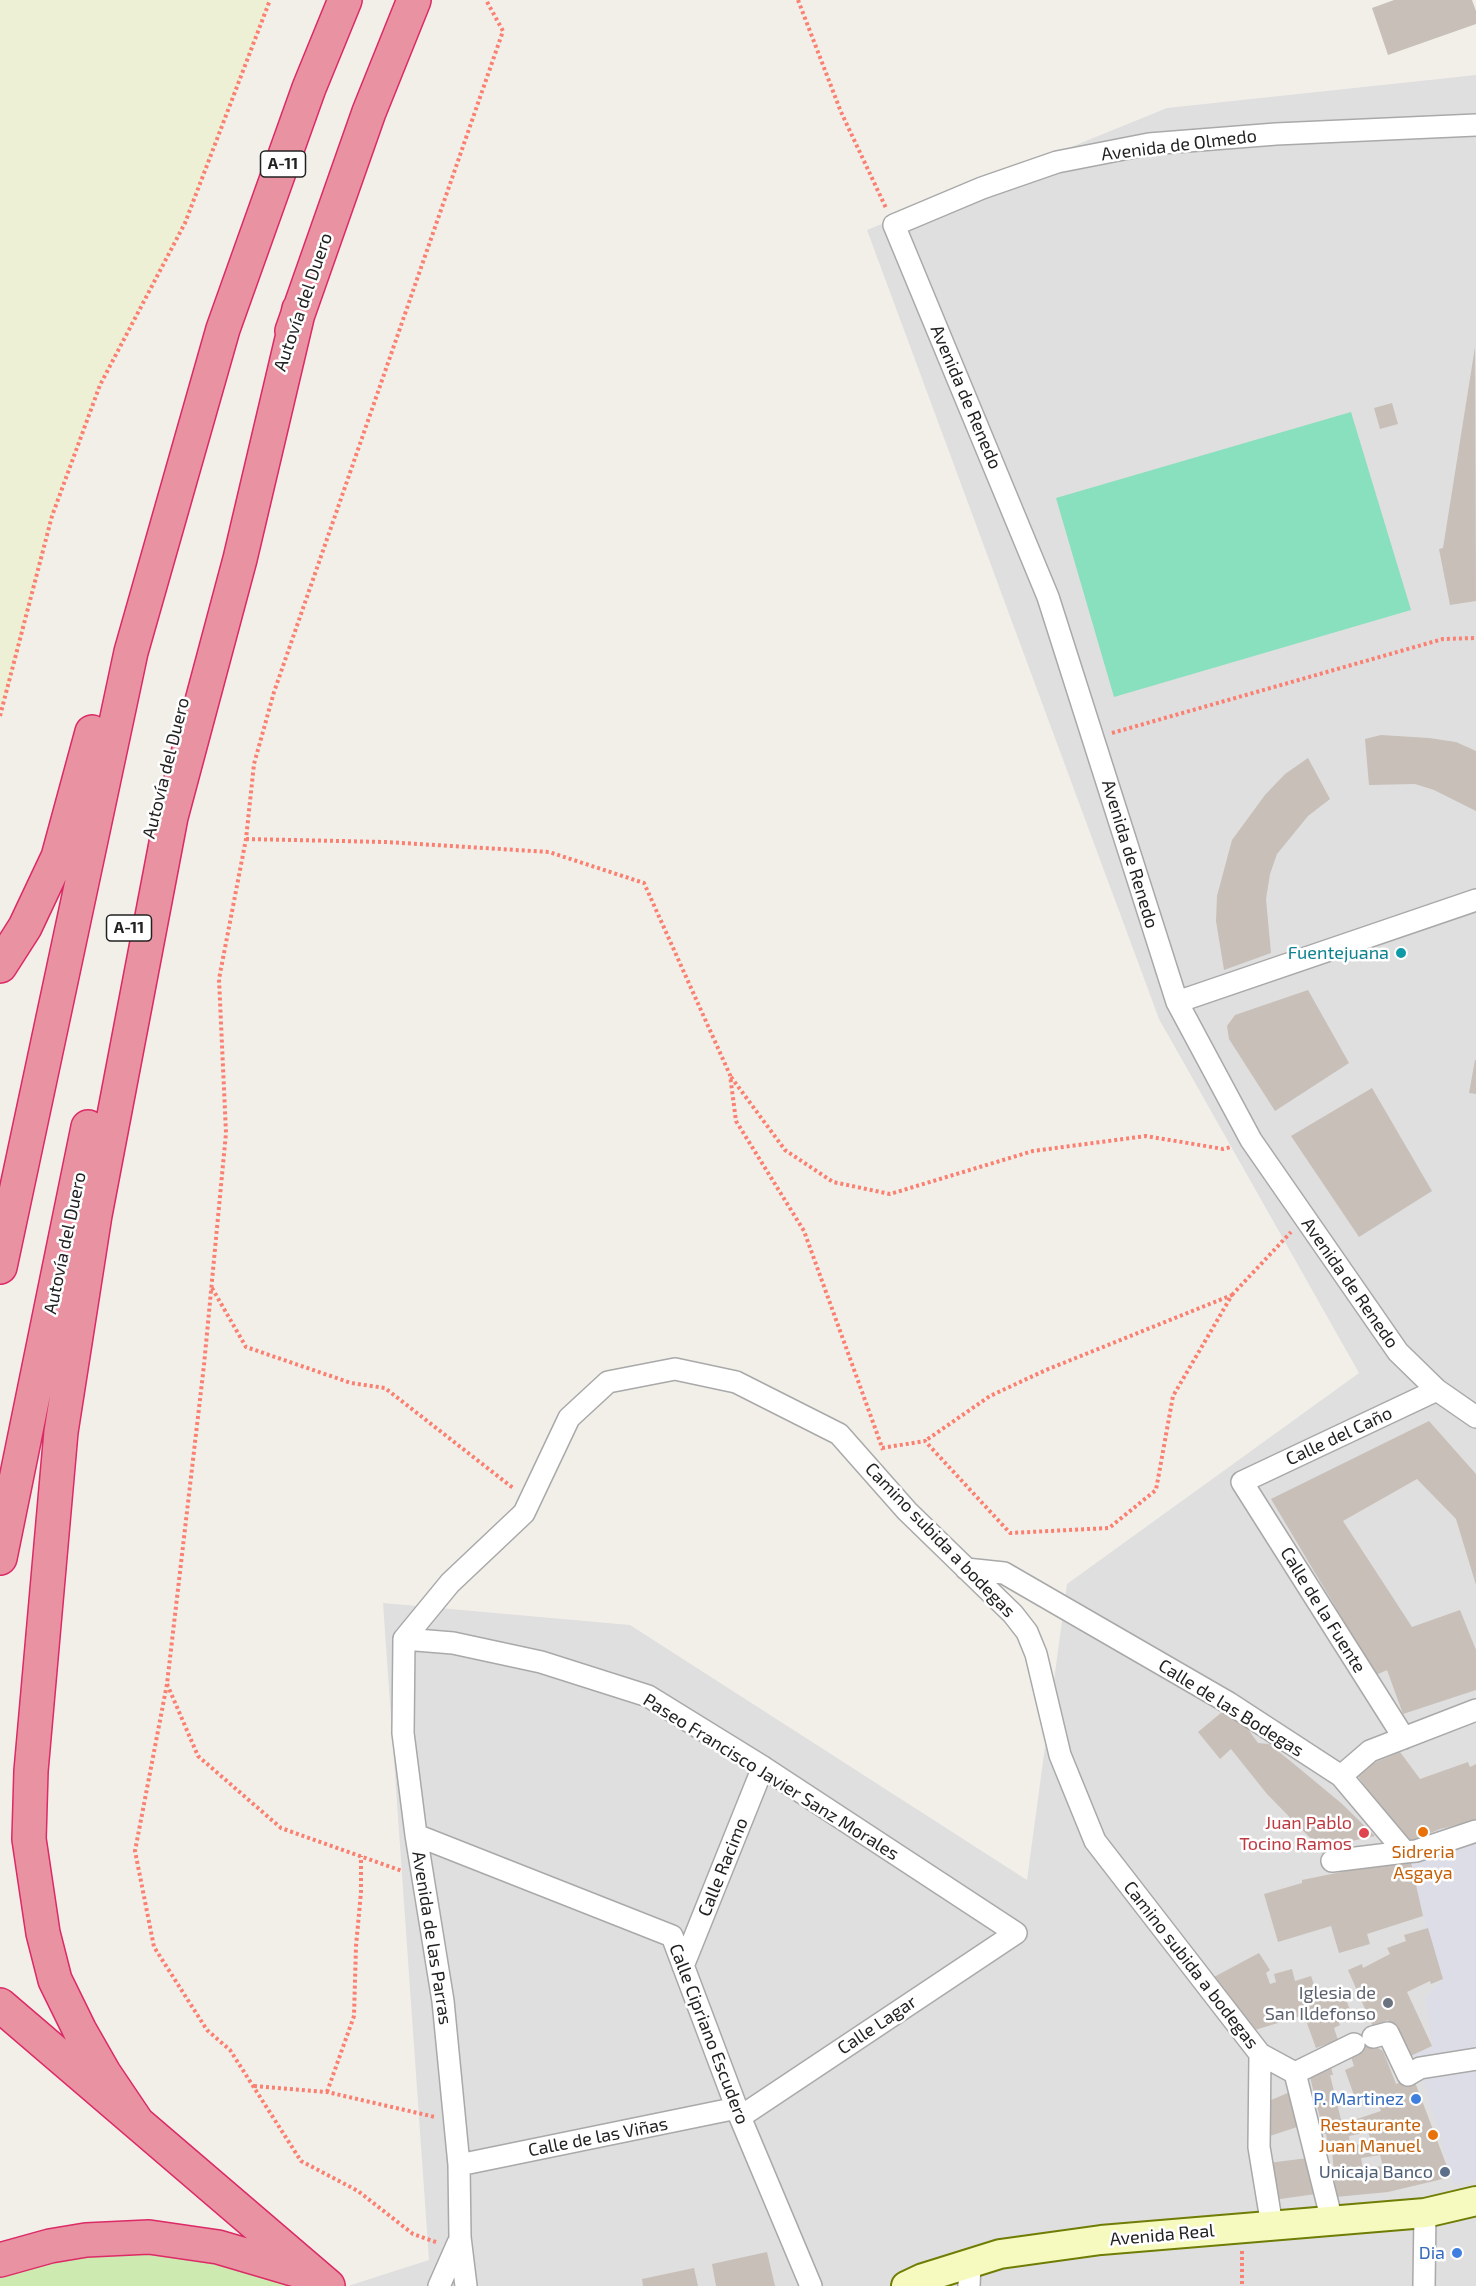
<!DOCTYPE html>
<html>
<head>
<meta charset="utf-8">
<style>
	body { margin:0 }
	canvas { display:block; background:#f2efe9 }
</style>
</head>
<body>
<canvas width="1476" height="2286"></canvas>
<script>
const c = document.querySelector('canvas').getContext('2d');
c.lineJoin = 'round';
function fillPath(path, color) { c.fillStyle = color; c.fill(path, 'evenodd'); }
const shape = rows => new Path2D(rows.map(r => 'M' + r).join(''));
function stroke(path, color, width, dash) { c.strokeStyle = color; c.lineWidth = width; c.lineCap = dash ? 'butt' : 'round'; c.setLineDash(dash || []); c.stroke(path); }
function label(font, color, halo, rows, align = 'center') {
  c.font = font + ' "Exo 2",sans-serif'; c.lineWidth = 5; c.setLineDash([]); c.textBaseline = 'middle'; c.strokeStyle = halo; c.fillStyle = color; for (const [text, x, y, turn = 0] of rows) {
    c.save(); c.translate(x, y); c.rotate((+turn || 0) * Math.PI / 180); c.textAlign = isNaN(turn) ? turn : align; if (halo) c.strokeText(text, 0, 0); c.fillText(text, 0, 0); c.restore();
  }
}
const residential = shape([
	[1476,75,1476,2286,348,2286,429,2260,383,1603,630,1625,1027,1880,1067,1584,1359,1373,1159,1019,867,230,1167,108]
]);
const farmland = shape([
	[0,0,270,0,185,223,100,385,52,516,9,689,0,708]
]);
const grass = shape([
	[112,2251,193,2253,293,2286,0,2286,0,2277,6,2274,47,2263]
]);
const pitch = shape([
	[1351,412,1411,610,1114,697,1056,498]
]);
const plaza = shape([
	[1476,1821,1476,2180,1454,2185,1420,2068,1414,2055,1432,2046,1425,1997,1443,1979,1423,1916,1406,1843,1440,1829]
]);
const building = shape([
	[1394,0,1472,0,1476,11,1476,24,1388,55,1372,8],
	[1475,347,1476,601,1450,605,1439,549,1443,548],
	[1392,403,1398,424,1380,429,1374,408],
	[1381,735,1429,738,1456,742,1476,751,1476,811,1434,790,1415,784,1369,785,1365,739],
	[1308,758,1330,799,1308,816,1277,854,1270,874,1266,899,1271,953,1224,970,1216,921,1217,896,1232,840,1265,795,1285,774],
	[1308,990,1349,1063,1275,1111,1229,1039,1227,1026,1235,1015],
	[1475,1060,1476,1060,1476,1094,1469,1093],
	[1372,1088,1432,1191,1359,1237,1291,1136],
	[1429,1421,1476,1474,1476,1585,1456,1519,1417,1479,1343,1521,1412,1627,1460,1610,1476,1650,1476,1690,1403,1714,1387,1670,1376,1675,1271,1499],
	[1228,1707,1250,1732,1258,1743,1269,1744,1294,1764,1341,1803,1375,1836,1320,1848,1267,1794,1231,1749,1220,1759,1198,1732],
	[1400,1752,1420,1779,1468,1762,1470,1767,1476,1764,1476,1821,1440,1829,1406,1843,1354,1771],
	[1410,1858,1423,1916,1367,1934,1370,1944,1339,1953,1331,1926,1278,1942,1264,1894,1302,1883,1302,1880],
	[1428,1928,1443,1979,1431,1984,1430,1981,1407,1992,1432,2046,1404,2059,1388,2020,1373,2027,1348,1970,1362,1964,1363,1968,1390,1954,1387,1948,1406,1941,1404,1935],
	[1259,1953,1270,1970,1266,1973,1270,1984,1276,1982,1274,1974,1292,1969,1295,1981,1311,1976,1318,1997,1341,1987,1350,2010,1336,2016,1340,2025,1334,2028,1338,2040,1316,2048,1304,2015,1255,2030,1214,1977],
	[1368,2042,1383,2051,1396,2084,1413,2077,1451,2177,1388,2192,1336,2197,1332,2150,1329,2150,1326,2134,1324,2134,1310,2077,1330,2063,1333,2075,1330,2075,1344,2132,1348,2131,1345,2123,1381,2111,1374,2092,1355,2098,1345,2070,1354,2066,1349,2051],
	[1368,2132,1371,2140,1350,2147,1349,2136],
	[1380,2155,1383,2166,1363,2169,1361,2158],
	[1290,2092,1300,2126,1267,2137,1264,2103],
	[1308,2158,1316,2194,1273,2200,1268,2163],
	[767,2252,775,2286,716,2286,712,2264],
	[694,2268,698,2286,643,2286,642,2279]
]);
const path = shape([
	[798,0,841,112,886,208],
	[0,716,52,516,100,385,185,223,270,0],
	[1112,733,1443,639,1476,638],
	[246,839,386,842,549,852,644,883,730,1075,736,1121,804,1231,883,1450],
	[731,1077,785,1150,833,1182,890,1194,1033,1151,1146,1136,1223,1149,1231,1147],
	[212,1288,246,1347,351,1383,385,1388,513,1488],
	[1232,1295,1291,1232],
	[882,1448,925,1441,1010,1533,1109,1528,1156,1490,1173,1396,1232,1295,1046,1370,990,1396,925,1441],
	[167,1684,198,1756,281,1828,402,1871],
	[254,2086,327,2092,435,2117],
	[327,2092,354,2016,356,1946,361,1892,361,1856],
	[436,2242,413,2234,358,2191,301,2161,230,2050,207,2030,154,1947,135,1851,167,1684,204,1365,226,1133,219,979,246,839,254,764,274,692,503,31,486,0],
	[1242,2251,1242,2286]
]);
const street = shape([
	[1476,125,1276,134,1149,144,1057,162,982,188,894,225,1048,597,1177,1002,1251,1140,1398,1352,1437,1390,1476,1417],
	[1177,1002,1476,900],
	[966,1569,1004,1573,1229,1703,1341,1776,1405,1852,1332,1861],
	[404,1639,450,1583,524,1513,569,1418,608,1382,675,1369,736,1382,839,1434,907,1511,1013,1614,1027,1632,1036,1654,1060,1755,1095,1841,1260,2054],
	[404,1639,453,1643,541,1662,648,1696,763,1767,1016,1933,740,2117],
	[404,1639,403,1733,416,1835,443,2001,459,2165,460,2237,466,2286],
	[1404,1738,1242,1482,1437,1390],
	[1341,1776,1370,1751,1476,1710],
	[416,1835,672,1936,740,2117,811,2286],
	[1405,1852,1416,1851,1476,1831],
	[683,1966,763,1767],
	[1373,2037,1388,2033,1408,2075,1420,2068,1476,2059],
	[1295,2073,1354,2044],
	[459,2165,737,2108],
	[1272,2226,1259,2147,1260,2054,1295,2073,1332,2221],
	[439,2286,458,2243],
	[969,2286,970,2264],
	[1424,2286,1425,2213]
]);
const secondary = shape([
	[906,2286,923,2278,1000,2254,1101,2240,1425,2213,1476,2201]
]);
const highway = shape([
	[292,331,369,112,414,0],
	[0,966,25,927,58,857,92,732],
	[0,1267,131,652,223,329,309,88,345,0],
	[0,1558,88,1127],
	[0,2005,328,2286],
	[137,2122,104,2073,80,2031,55,1980,43,1933,29,1839,31,1771,61,1432,95,1215,171,817,240,559,299,309],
	[0,2260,50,2246,86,2240,149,2237,218,2247,303,2272]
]);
const markers = [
	[1401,953,6,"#0f9aa8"],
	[1423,1832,6,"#e8710a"],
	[1364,1833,6,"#e0444e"],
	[1388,2003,6,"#6b7280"],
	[1416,2099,6,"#3f7fe0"],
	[1433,2135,6,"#e8710a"],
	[1445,2172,6,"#5c6f8a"],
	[1457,2253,6,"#3f7fe0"]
];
const shields = [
	[283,164,45],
	[129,928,45]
];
const shieldNames = [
	["A-11",283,164],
	["A-11",129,928]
];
const streetNames = [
	["Avenida de Olmedo",1179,145,-7],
	["Autovía del Duero",303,302,-71],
	["Avenida de Renedo",966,397,67],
	["Autovía del Duero",166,768,-76],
	["Avenida de Renedo",1130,854,73],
	["Autovía del Duero",65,1243,-78],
	["Avenida de Renedo",1350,1283,55],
	["Calle del Caño",1339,1436,-25],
	["Camino subida a bodegas",940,1540,46],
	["Calle de la Fuente",1323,1610,58],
	["Calle de las Bodegas",1231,1708,32],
	["Paseo Francisco Javier Sanz Morales",771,1777,32],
	["Calle Racimo",723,1867,-68],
	["Avenida de las Parras",432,1938,81],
	["Camino subida a bodegas",1191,1965,52],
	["Calle Lagar",877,2025,-34],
	["Calle Cipriano Escudero",709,2034,69],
	["Calle de las Viñas",598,2137,-11],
	["Avenida Real",1162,2235,-5]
];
const cultureNames = [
	["Fuentejuana",1389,953]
];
const healthNames = [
	["Juan Pablo",1352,1823],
	["Tocino Ramos",1352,1844]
];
const foodNames = [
	["Sidreria",1423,1852],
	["Asgaya",1423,1873],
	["Restaurante",1421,2125,"right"],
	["Juan Manuel",1421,2146,"right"]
];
const worshipNames = [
	["Iglesia de",1376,1993],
	["San Ildefonso",1376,2014]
];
const shopNames = [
	["P. Martinez",1404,2099],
	["Dia",1445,2253]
];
const serviceNames = [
	["Unicaja Banco",1433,2172]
];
fillPath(residential, '#e0dfdf');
fillPath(farmland, '#eef0d5');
fillPath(grass, '#cdebb0');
fillPath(pitch, '#88e0be');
fillPath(plaza, '#dddde8');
fillPath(building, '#c7bfb8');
stroke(street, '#a9a9a9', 24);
stroke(secondary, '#707d05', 32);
stroke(highway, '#dc2a67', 36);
stroke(path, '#fa8072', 4, [3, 3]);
stroke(street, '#fff', 21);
stroke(secondary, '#f7fabf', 28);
stroke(highway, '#e892a2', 33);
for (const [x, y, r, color] of markers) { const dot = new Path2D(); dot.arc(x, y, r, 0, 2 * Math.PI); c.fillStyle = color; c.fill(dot); stroke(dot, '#fff', 2); }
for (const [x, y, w] of shields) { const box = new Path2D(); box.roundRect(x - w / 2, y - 13, w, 26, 4.5); c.fillStyle = '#fff'; c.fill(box); stroke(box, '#222', 1.5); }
label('bold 16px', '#222', null, shieldNames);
label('18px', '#222', '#fff', streetNames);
label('18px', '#0d838f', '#fff', cultureNames, 'right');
label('18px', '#be3a42', '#fff', healthNames, 'right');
label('18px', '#c56008', '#fff', foodNames);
label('18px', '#5b616d', '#fff', worshipNames, 'right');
label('18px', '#366cbe', '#fff', shopNames, 'right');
label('18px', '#4e5e75', '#fff', serviceNames, 'right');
</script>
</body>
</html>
